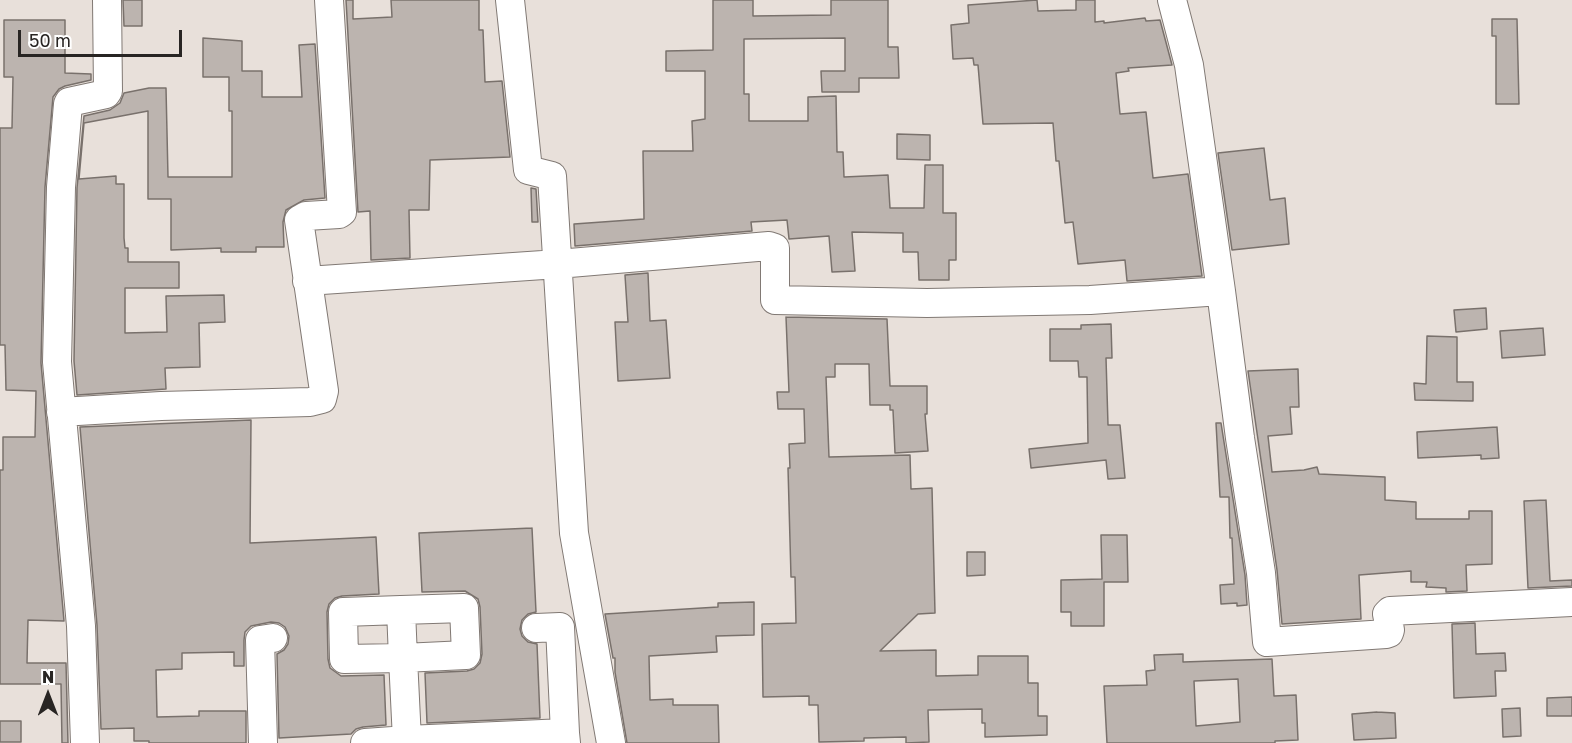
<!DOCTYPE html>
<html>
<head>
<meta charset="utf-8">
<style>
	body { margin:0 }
	#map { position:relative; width:1572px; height:743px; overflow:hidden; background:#e8e0da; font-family:"Golos Text",sans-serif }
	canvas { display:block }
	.north { position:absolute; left:18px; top:665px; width:60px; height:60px; -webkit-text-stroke:4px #fff; paint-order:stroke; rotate:0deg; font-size:16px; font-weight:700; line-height:24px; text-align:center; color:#282523 }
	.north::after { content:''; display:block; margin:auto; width:21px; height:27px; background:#282523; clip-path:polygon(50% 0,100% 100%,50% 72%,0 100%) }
	.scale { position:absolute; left:18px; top:30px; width:164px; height:27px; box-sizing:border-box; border:3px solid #282523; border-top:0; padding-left:8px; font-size:18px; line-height:21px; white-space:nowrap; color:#282523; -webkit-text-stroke:4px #fff; paint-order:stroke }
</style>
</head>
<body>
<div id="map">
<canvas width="1572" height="743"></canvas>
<div class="north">N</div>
<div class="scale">50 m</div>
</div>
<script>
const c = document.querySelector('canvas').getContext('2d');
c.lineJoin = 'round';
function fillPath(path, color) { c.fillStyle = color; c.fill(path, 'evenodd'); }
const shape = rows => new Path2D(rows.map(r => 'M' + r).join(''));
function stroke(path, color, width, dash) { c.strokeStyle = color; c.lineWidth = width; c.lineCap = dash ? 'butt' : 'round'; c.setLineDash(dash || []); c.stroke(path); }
const building = shape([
	[123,0,142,0,142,26,124,26,123,0],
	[346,0,353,0,353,19,392,17,391,0,479,0,479,30,483,30,485,82,502,81,510,157,430,160,429,210,409,210,410,258,371,260,370,211,358,212,346,0],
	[713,0,753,0,753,16,831,15,831,0,888,0,888,47,898,47,899,78,859,78,859,92,822,92,821,71,845,71,845,38,744,39,744,94,749,94,749,121,808,121,808,97,836,96,837,152,843,152,844,177,888,175,890,208,924,208,925,165,943,165,943,213,956,213,956,260,949,260,949,280,919,280,918,252,903,252,903,233,852,232,855,271,832,272,829,236,789,239,787,220,751,222,752,231,575,246,574,224,644,219,643,151,693,151,692,121,705,119,705,71,666,71,666,51,713,50,713,0],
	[1037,0,1038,11,1076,10,1076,0,1095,0,1095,22,1104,21,1104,23,1145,18,1146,21,1160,20,1172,65,1128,68,1129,71,1116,73,1120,114,1146,112,1153,178,1188,174,1202,276,1127,281,1125,260,1078,264,1073,222,1065,223,1059,161,1056,161,1053,123,983,124,978,65,974,65,973,58,953,59,951,25,969,23,968,5,1037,0],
	[1492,19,1517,19,1519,104,1496,104,1496,36,1492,36,1492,19],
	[4,20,65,20,65,73,91,74,91,80,65,86,59,89,53,97,45,187,41,363,64,621,28,620,27,663,66,663,68,743,62,743,61,684,0,684,0,470,3,470,3,437,35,437,36,391,6,390,5,345,0,345,0,128,12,128,13,77,4,77,4,20],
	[203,38,242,41,242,71,262,71,262,97,302,97,299,45,315,44,325,198,304,200,286,210,283,222,284,247,256,247,256,252,221,252,221,248,171,250,171,199,148,199,148,111,84,123,79,179,116,176,116,184,124,184,124,238,125,248,128,248,128,262,179,262,179,288,125,288,125,333,167,332,166,296,224,295,225,322,199,323,200,367,165,368,166,389,77,395,74,361,77,188,84,116,110,110,120,103,124,93,149,88,166,88,168,177,232,177,232,111,229,111,229,77,203,77,203,38],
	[897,134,930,135,930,160,897,159,897,134],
	[1264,148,1270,200,1285,198,1289,244,1232,250,1218,153,1264,148],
	[531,188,536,189,538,222,532,222,531,188],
	[648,273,650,321,666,320,670,378,618,381,615,322,628,322,625,275,648,273],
	[1486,308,1487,329,1456,332,1454,310,1486,308],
	[786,317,887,319,890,386,927,386,927,414,925,414,928,451,895,453,893,410,890,410,890,405,870,405,869,364,835,364,835,377,826,377,829,457,910,455,911,489,932,488,935,613,918,614,880,651,936,650,936,676,978,675,978,656,1028,656,1028,683,1038,683,1038,716,1047,716,1047,735,985,737,985,723,982,723,982,709,928,710,929,742,906,743,906,737,864,738,864,741,819,742,818,705,809,705,809,696,763,697,762,624,796,623,795,577,791,577,788,468,790,468,789,444,805,443,804,409,778,409,777,392,789,392,786,317],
	[1111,324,1112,358,1106,358,1108,425,1120,425,1125,478,1108,479,1106,460,1031,468,1029,449,1088,443,1087,377,1079,377,1078,361,1050,361,1050,329,1081,329,1081,325,1111,324],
	[1543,328,1545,355,1502,358,1500,331,1543,328],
	[1427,336,1457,337,1457,382,1473,382,1473,401,1415,400,1414,383,1426,384,1427,336],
	[1298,369,1299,407,1290,407,1292,434,1268,436,1272,472,1304,470,1317,467,1319,474,1385,477,1385,500,1416,502,1416,519,1469,519,1469,511,1492,511,1492,564,1466,565,1467,591,1446,592,1446,588,1426,587,1427,582,1411,582,1411,571,1359,575,1361,619,1282,624,1277,570,1248,371,1298,369],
	[251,420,250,543,376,537,379,594,342,596,335,598,329,604,327,612,328,659,330,668,341,676,384,675,386,725,363,727,356,729,351,734,279,738,277,654,284,650,288,644,289,636,285,627,279,623,271,622,251,626,245,632,244,640,244,666,234,666,234,652,182,653,182,669,156,670,157,717,199,716,199,711,246,711,246,743,149,743,149,741,134,741,134,728,101,729,97,625,80,427,251,420],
	[1216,423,1221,423,1245,575,1247,605,1237,606,1237,603,1221,604,1220,585,1234,584,1232,538,1230,538,1229,497,1220,497,1216,423],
	[1497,427,1499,458,1481,459,1481,455,1418,458,1417,432,1497,427],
	[1546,500,1550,581,1572,580,1572,586,1528,588,1524,501,1546,500],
	[532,528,536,612,528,614,522,620,520,629,522,636,528,642,537,644,540,718,427,723,425,673,467,671,474,669,480,663,482,654,480,607,478,599,465,591,422,592,419,533,532,528],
	[1101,535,1127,535,1128,582,1104,582,1104,626,1071,626,1071,612,1061,612,1061,580,1102,579,1101,535],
	[967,552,985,552,985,575,967,576,967,552],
	[754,602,754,635,716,636,717,652,649,656,650,700,673,699,673,705,718,705,719,743,627,743,615,672,615,658,613,658,605,614,718,607,718,603,754,602],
	[1475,623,1476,654,1505,653,1506,671,1495,671,1496,696,1454,698,1452,624,1475,623],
	[1183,654,1183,662,1272,659,1274,696,1296,695,1298,740,1275,741,1275,743,1107,743,1104,686,1147,685,1146,671,1155,670,1154,655,1183,654],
	[1238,679,1240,722,1196,726,1194,681,1238,679],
	[1572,697,1572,716,1547,716,1547,698,1572,697],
	[1520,708,1521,736,1503,737,1502,709,1520,708],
	[1377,712,1395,713,1396,738,1354,740,1352,714,1377,712],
	[0,721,21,721,21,742,0,742,0,721]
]);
const minor = shape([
	[510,0,528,170,552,176,574,533,611,743],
	[307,281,558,264,769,246,775,248,775,300,927,303,1090,300,1221,291,1189,65,1172,0],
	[1221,291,1240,438,1261,573,1267,642,1386,634,1389,633,1390,630,1387,614,1390,611,1572,602],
	[61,412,161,406,310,402,322,399,324,391,299,220,306,216,339,214,342,212,329,0],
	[401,610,343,612,344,659,403,658,466,655,464,608,401,610,403,658,407,740,565,733,566,743],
	[536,628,560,627,565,733],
	[85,743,81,626,57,362,61,187,68,104,69,102,106,94,108,91,107,0],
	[263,743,260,640,273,638],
	[365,743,407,740]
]);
fillPath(building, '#bcb4af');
stroke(building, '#79716c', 1.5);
stroke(minor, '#817974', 30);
stroke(minor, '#fff', 28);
</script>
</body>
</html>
